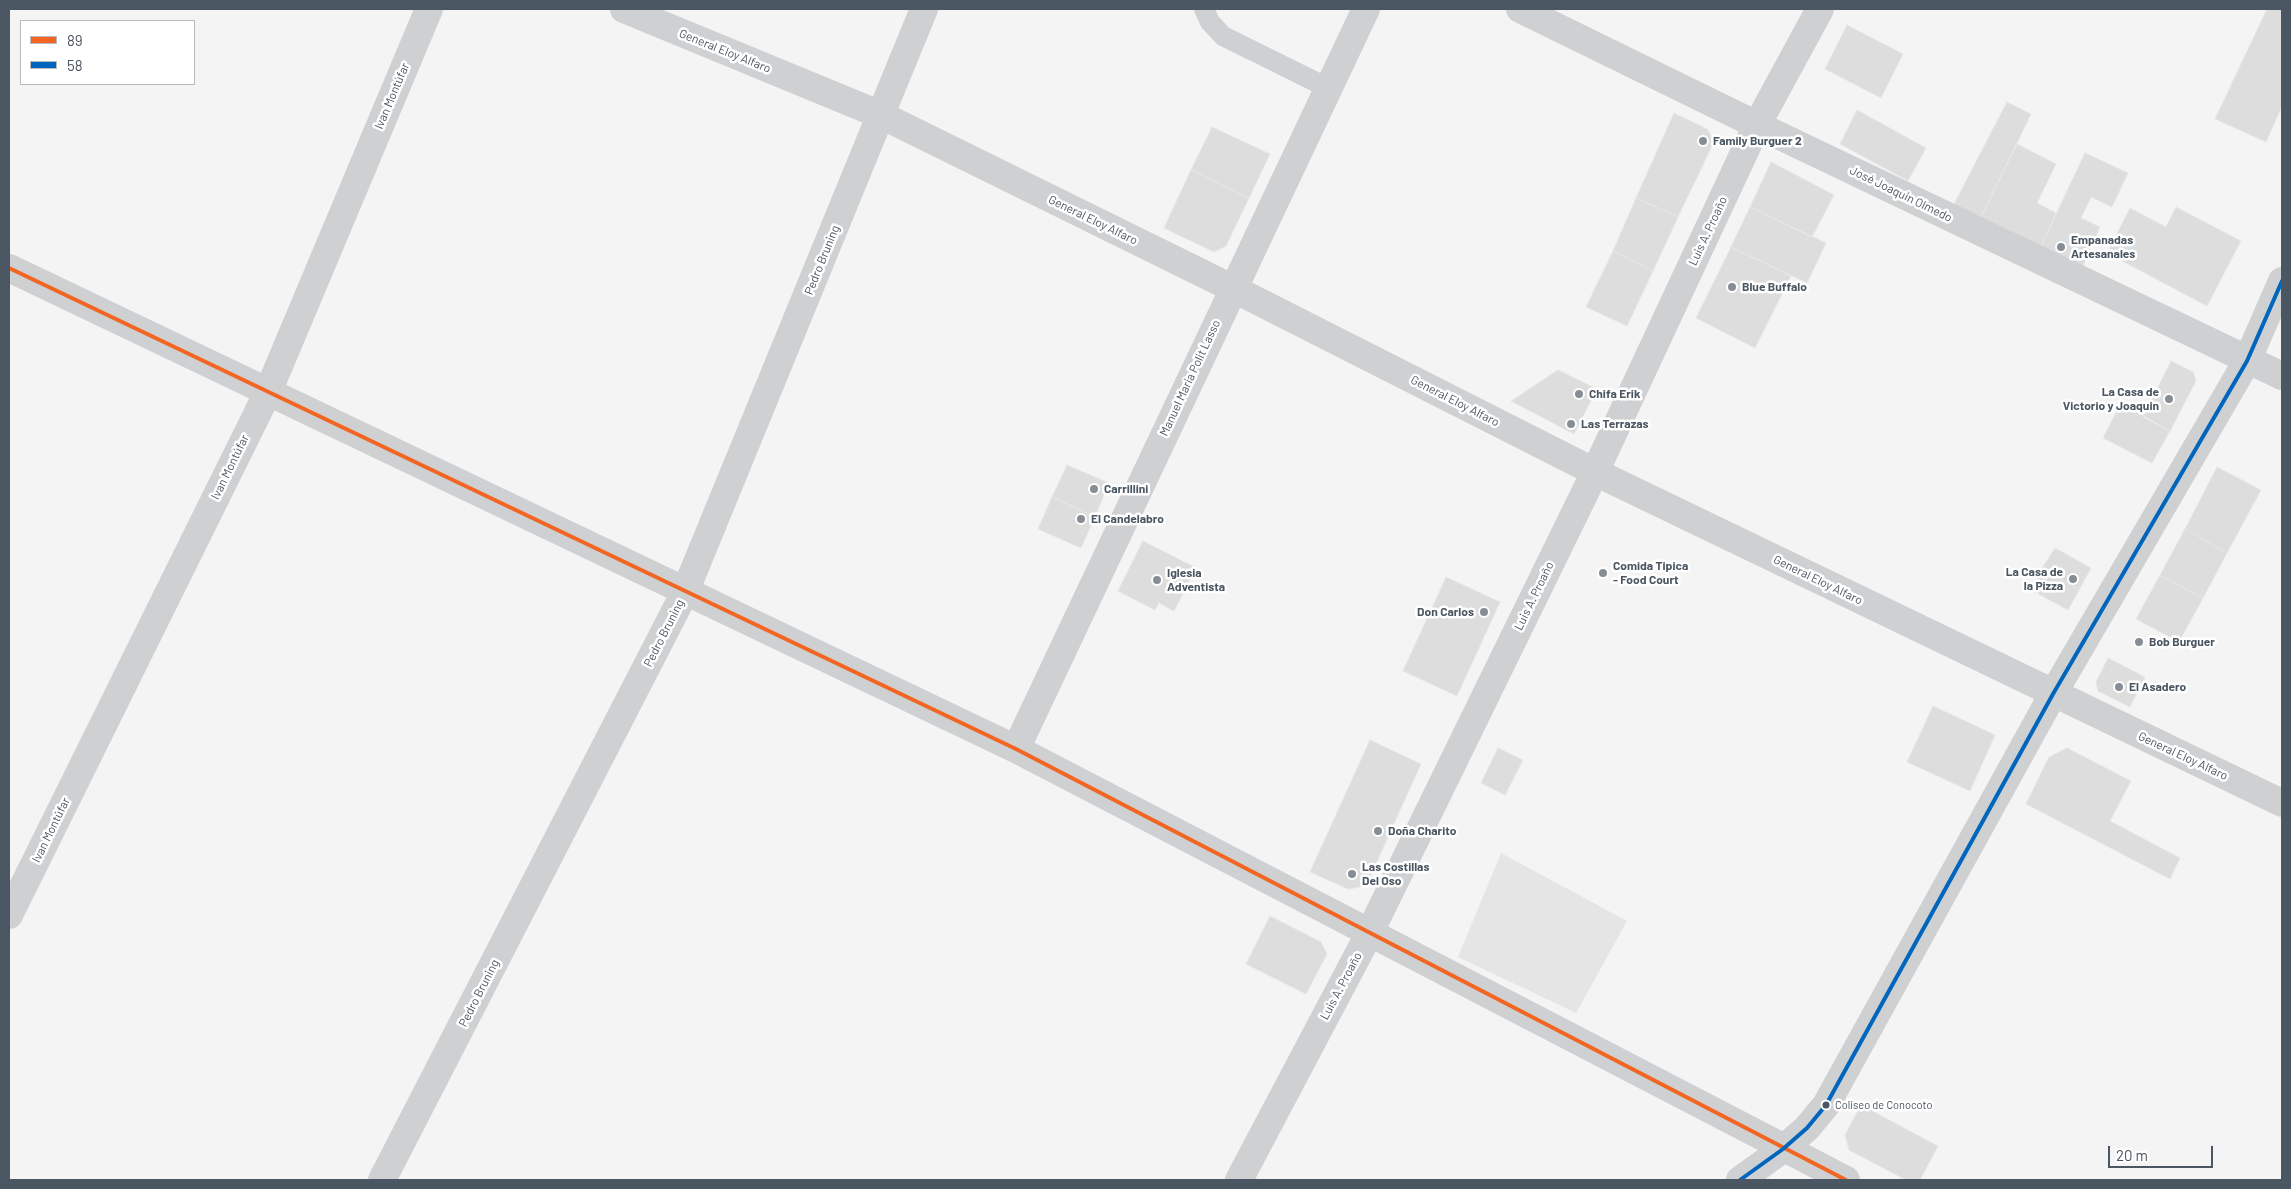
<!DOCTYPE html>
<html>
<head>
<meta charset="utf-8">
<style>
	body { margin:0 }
	#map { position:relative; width:2291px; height:1189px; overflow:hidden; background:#f4f4f4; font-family:Barlow,sans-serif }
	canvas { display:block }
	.frame { position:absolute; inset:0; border:10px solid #4a5661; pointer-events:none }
	.legend { position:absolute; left:20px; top:20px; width:175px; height:65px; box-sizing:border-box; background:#fff; border:1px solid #b7bbc0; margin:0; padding:6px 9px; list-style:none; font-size:15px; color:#4a5661 }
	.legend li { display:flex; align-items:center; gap:10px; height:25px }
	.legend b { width:25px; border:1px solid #b7bbc0 }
	.scale { position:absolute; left:2108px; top:1146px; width:105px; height:22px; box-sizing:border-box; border:2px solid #4a5661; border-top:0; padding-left:6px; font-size:15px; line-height:18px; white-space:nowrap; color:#4a5661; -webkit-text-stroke:4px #fff; paint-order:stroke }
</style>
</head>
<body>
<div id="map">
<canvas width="2291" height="1189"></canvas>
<div class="frame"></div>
<ul class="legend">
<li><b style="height:6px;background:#f26522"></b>89</li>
<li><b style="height:6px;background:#0065bd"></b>58</li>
</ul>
<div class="scale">20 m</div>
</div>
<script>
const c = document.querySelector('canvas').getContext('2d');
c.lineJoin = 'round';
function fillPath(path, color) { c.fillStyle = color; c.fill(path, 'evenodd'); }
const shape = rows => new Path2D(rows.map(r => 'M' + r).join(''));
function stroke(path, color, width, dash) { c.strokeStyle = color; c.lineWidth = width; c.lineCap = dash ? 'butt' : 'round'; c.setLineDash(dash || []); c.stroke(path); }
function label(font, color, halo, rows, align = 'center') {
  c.font = font + ' Barlow,sans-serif'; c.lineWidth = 5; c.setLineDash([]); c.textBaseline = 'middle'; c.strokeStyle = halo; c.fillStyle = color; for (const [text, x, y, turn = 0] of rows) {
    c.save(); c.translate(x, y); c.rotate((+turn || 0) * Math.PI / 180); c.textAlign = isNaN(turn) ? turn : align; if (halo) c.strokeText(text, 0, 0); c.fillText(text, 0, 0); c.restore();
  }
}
const education = shape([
	[1501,853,1627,921,1576,1013,1458,957]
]);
const building = shape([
	[2267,9,2282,9,2282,106,2266,142,2215,119,2267,9],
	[1847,25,1903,54,1881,98,1825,69,1847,25],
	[2007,102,2031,114,1981,217,1953,206,2007,102],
	[1857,110,1926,148,1908,181,1840,144,1857,110],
	[1674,113,1707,129,1712,137,1712,146,1678,217,1636,198,1674,113],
	[1212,127,1270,154,1249,198,1191,170,1212,127],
	[2017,144,2056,164,2037,203,2056,213,2041,246,1981,217,2017,144],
	[2085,153,2128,173,2112,207,2091,197,2081,218,2100,227,2083,266,2041,246,2085,153],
	[1771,162,1834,195,1812,237,1750,207,1771,162],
	[1191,170,1249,198,1226,246,1214,252,1164,228,1191,170],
	[1636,198,1678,217,1653,271,1613,251,1636,198],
	[1750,207,1826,243,1807,283,1731,247,1750,207],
	[2176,207,2241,241,2207,306,2107,253,2130,208,2166,227,2176,207],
	[1731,247,1791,276,1755,348,1696,318,1731,247],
	[1613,251,1653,271,1627,326,1586,307,1613,251],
	[2171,361,2193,372,2196,381,2170,431,2143,417,2171,361],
	[1558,370,1597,389,1574,434,1511,401,1558,370],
	[2121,403,2170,431,2152,463,2103,438,2121,403],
	[1067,465,1109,483,1095,517,1052,497,1067,465],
	[2217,467,2261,490,2227,553,2185,529,2217,467],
	[1052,497,1095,517,1081,548,1038,529,1052,497],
	[2185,529,2227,553,2203,598,2160,575,2185,529],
	[1143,541,1196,568,1174,611,1159,603,1155,610,1118,591,1143,541],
	[2055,548,2091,568,2079,590,2042,568,2055,548],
	[2042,568,2079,590,2068,610,2031,590,2042,568],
	[2160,575,2203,598,2179,642,2136,619,2160,575],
	[1446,577,1500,602,1457,696,1403,671,1446,577],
	[2108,658,2145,677,2130,707,2098,691,2096,682,2108,658],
	[1933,706,1995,735,1970,791,1907,762,1933,706],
	[1370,740,1421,764,1368,881,1360,887,1348,889,1310,872,1370,740],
	[1498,748,1523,760,1505,795,1481,783,1498,748],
	[2067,748,2131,781,2110,821,2180,858,2170,879,2026,804,2049,757,2067,748],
	[1270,916,1321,942,1327,954,1306,994,1246,964,1270,916],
	[1861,1105,1938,1146,1920,1180,1906,1180,1849,1150,1845,1135,1861,1105]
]);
const service = shape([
	[1204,9,1210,22,1223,36,1328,88]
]);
const minor = shape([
	[624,9,881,115,1232,288,1595,472,2282,803],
	[1520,9,1757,125,2282,376],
	[9,268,1016,749,1846,1180],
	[1016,749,1366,9],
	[9,915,268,392,429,9],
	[382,1180,685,592,924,9],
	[1239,1180,1369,934,1595,472,1757,125,1820,9]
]);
const tertiary = shape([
	[1740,1180,1783,1149,1807,1128,1826,1105,2053,694,2247,361,2282,281]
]);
const bus1 = shape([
	[9,268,1016,749,1846,1180]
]);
const bus2 = shape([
	[1740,1180,1783,1149,1807,1128,1826,1105,2053,694,2247,361,2282,281]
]);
const markers = [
	[1703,141,5,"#868d94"],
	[2061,247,5,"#868d94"],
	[1732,287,5,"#868d94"],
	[1579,394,5,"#868d94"],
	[2169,399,5,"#868d94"],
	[1571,424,5,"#868d94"],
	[1094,489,5,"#868d94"],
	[1081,519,5,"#868d94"],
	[1603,573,5,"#868d94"],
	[2073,579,5,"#868d94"],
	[1157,580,5,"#868d94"],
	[1484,612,5,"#868d94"],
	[2139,642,5,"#868d94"],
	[2119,687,5,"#868d94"],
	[1378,831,5,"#868d94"],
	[1352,874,5,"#868d94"],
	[1826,1105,4.5,"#4a5661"]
];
const busNames = [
	["Coliseo de Conocoto",1835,1105]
];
const streetNames = [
	["General Eloy Alfaro",725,51,22],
	["Ivan Montúfar",392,96,-67],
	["José Joaquin Olmedo",1901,194,26],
	["General Eloy Alfaro",1093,220,26],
	["Luis A. Proaño",1708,231,-65],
	["Pedro Bruning",822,260,-68],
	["Manuel Maria Polit Lasso",1190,378,-65],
	["General Eloy Alfaro",1455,401,27],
	["Ivan Montúfar",230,467,-64],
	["General Eloy Alfaro",1818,580,26],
	["Luis A. Proaño",1534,596,-64],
	["Pedro Bruning",664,633,-63],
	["General Eloy Alfaro",2183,756,25],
	["Ivan Montúfar",51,830,-64],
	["Luis A. Proaño",1341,986,-62],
	["Pedro Bruning",479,993,-63]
];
const poiNames = [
	["Family Burguer 2",1713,141],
	["Empanadas",2071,240],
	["Artesanales",2071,254],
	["Blue Buffalo",1742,287],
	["La Casa de",2159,392,"right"],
	["Victorio y Joaquin",2159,406,"right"],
	["Chifa Erik",1589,394],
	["Las Terrazas",1581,424],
	["Carrillini",1104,489],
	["El Candelabro",1091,519],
	["Comida Tipica",1613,566],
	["- Food Court",1613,580],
	["La Casa de",2063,572,"right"],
	["la Pizza",2063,586,"right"],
	["Iglesia",1167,573],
	["Adventista",1167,587],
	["Don Carlos",1474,612,"right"],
	["Bob Burguer",2149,642],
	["El Asadero",2129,687],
	["Doña Charito",1388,831],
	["Las Costillas",1362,867],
	["Del Oso",1362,881]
];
fillPath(education, '#e6e5e6');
fillPath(building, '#ddddde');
stroke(building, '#e5e6e7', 1);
stroke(service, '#ced0d2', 20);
stroke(minor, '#ced0d2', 28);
stroke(tertiary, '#ced0d2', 28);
stroke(bus1, '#f26522', 4);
stroke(bus2, '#0065bd', 4);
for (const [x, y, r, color] of markers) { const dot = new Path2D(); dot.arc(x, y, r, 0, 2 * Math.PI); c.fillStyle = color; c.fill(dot); stroke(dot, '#fff', 2); }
label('11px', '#4a5661', '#fff', busNames, 'left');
label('12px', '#4a5661', '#fff', streetNames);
label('bold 12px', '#4a5661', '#fff', poiNames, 'left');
</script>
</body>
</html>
